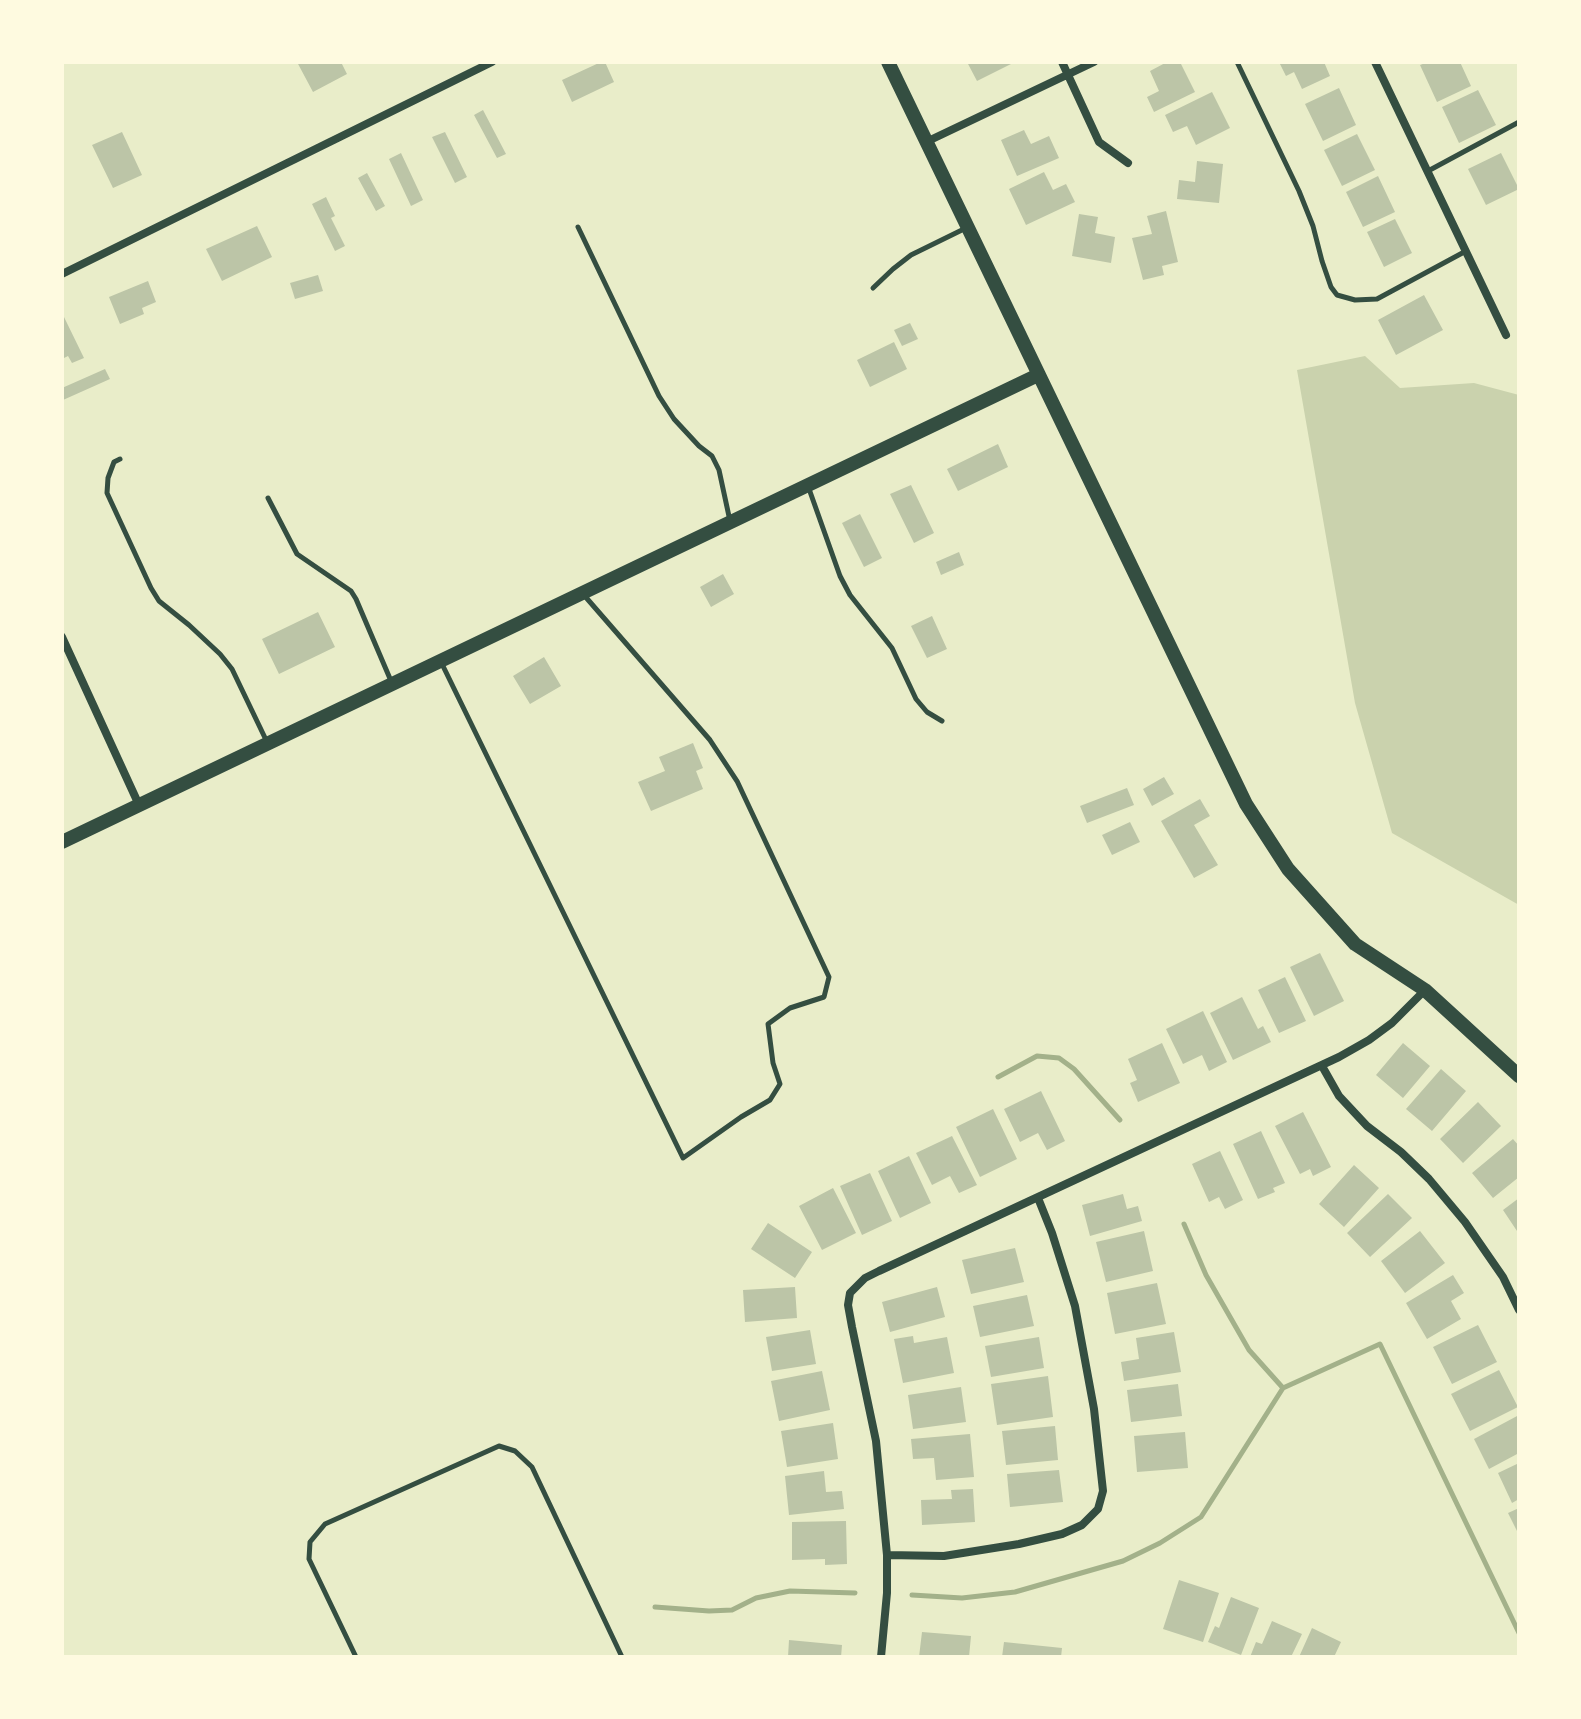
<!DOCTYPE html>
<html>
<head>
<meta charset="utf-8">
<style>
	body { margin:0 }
	#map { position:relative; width:1581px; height:1719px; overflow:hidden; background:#e9edc9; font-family:Cabin,sans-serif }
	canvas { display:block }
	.frame { position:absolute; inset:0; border:64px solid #fefae0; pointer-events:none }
</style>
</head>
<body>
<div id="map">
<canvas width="1581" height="1719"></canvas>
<div class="frame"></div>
</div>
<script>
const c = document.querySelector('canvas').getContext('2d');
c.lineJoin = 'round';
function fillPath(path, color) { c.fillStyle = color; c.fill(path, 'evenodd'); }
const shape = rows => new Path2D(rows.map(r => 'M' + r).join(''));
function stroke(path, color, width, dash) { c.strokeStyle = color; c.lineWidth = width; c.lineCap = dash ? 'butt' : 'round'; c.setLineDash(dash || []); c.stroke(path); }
const green = shape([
	[1365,356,1400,388,1474,383,1519,395,1519,905,1392,833,1355,703,1297,370]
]);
const stream = shape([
	[998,1077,1037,1056,1059,1058,1074,1069,1120,1120],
	[1184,1224,1206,1275,1249,1350,1283,1388],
	[912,1595,962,1598,1015,1592,1123,1561,1160,1543,1201,1517,1283,1388,1380,1344,1519,1633],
	[655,1607,709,1611,732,1610,756,1598,790,1591,855,1593]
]);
const building = shape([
	[297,62,341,62,347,74,313,92],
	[601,62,605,62,614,82,572,102,562,80],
	[967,62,1015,62,977,81],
	[1167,62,1180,62,1195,92,1154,112,1147,97,1159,91,1150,71],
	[1279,62,1324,62,1330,76,1302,89,1294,72,1286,76],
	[1428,62,1460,62,1471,86,1437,102,1420,65],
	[1339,88,1356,125,1323,141,1305,104],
	[1478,90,1496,125,1459,143,1442,107],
	[1212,92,1230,128,1196,145,1187,126,1173,132,1165,115],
	[483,110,506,154,497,158,474,115],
	[1024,130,1031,144,1049,136,1059,158,1017,176,1001,140],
	[122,132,142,175,113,188,92,145],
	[445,132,467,177,455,183,432,137],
	[1357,134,1375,170,1342,186,1324,150],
	[401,153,423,200,411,206,389,159],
	[1501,153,1519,189,1486,205,1468,169],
	[1197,161,1223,164,1219,203,1177,199,1179,180,1195,182],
	[1044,172,1053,190,1066,184,1075,202,1026,225,1009,189],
	[367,173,385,206,376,211,358,178],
	[1378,176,1395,212,1363,227,1346,192],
	[326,197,335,216,331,218,345,246,335,251,312,204],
	[1166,211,1178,262,1162,266,1164,275,1143,280,1132,238,1152,234,1147,216],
	[1079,214,1098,217,1095,233,1115,237,1111,263,1072,256],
	[1395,219,1412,253,1384,267,1367,232],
	[257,226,272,257,222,281,206,249],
	[318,275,323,291,295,299,290,283],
	[148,281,156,302,142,308,144,314,120,324,109,297],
	[1424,295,1443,330,1396,355,1378,320],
	[64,317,84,358,72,363,68,356,62,359,62,318],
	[910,323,918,339,902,346,894,330],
	[894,342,907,369,870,387,857,360],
	[105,369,110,379,63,400,62,388],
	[998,444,1008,467,958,491,947,469],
	[911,485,934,533,914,543,890,494],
	[860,514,882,558,864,567,842,523],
	[959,552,964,565,941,575,936,562],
	[723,574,734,594,711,607,700,587],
	[318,612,335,647,279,674,262,639],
	[932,616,947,649,927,658,911,626],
	[544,657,561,686,530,704,513,676],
	[693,743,703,768,696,771,703,789,651,811,638,782,665,771,659,757],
	[1164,777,1174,794,1152,806,1143,789],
	[1127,788,1134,805,1087,823,1080,806],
	[1200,799,1210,816,1194,825,1218,865,1194,878,1161,821],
	[1130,822,1140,842,1112,855,1102,835],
	[1320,953,1344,1001,1314,1016,1290,967],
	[1285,977,1306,1021,1279,1033,1258,990],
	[1242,997,1258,1029,1263,1026,1271,1042,1233,1060,1210,1013],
	[1203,1011,1227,1062,1209,1071,1202,1055,1183,1064,1166,1029],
	[1162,1043,1180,1083,1138,1102,1130,1083,1137,1080,1128,1059],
	[1403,1043,1430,1066,1403,1098,1376,1075],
	[1441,1069,1466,1091,1432,1131,1406,1109],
	[1041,1091,1065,1141,1047,1150,1038,1133,1020,1142,1004,1109],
	[1478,1102,1501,1126,1463,1163,1440,1139],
	[993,1109,1017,1159,980,1177,956,1127],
	[1303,1112,1331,1167,1313,1176,1310,1169,1300,1174,1275,1126],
	[1261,1131,1285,1183,1273,1188,1275,1192,1258,1199,1233,1144],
	[952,1136,977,1185,959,1193,950,1176,932,1185,916,1153],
	[1513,1139,1519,1146,1519,1177,1493,1198,1472,1173],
	[1220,1151,1243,1200,1225,1209,1219,1197,1209,1202,1192,1164],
	[909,1156,931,1203,900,1218,878,1171],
	[1354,1165,1379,1188,1344,1227,1319,1204],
	[870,1173,892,1221,862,1235,840,1186],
	[833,1188,856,1233,822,1250,799,1206],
	[1123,1194,1127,1209,1138,1206,1142,1221,1090,1236,1082,1205],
	[1388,1194,1412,1218,1370,1257,1347,1233],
	[1519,1198,1519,1234,1503,1210],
	[768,1223,812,1252,795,1278,751,1249],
	[1144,1231,1153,1271,1106,1282,1096,1242],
	[1420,1231,1445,1263,1405,1293,1381,1261],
	[1015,1248,1024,1282,971,1294,962,1260],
	[1453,1275,1464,1293,1451,1301,1461,1319,1427,1339,1406,1303],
	[1157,1283,1166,1324,1115,1334,1107,1293],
	[795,1287,797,1318,745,1322,743,1290],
	[937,1287,945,1317,890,1332,882,1302],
	[1027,1295,1034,1326,980,1337,973,1306],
	[1478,1325,1497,1362,1452,1384,1433,1347],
	[810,1330,816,1364,772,1371,766,1337],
	[1174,1332,1181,1372,1124,1381,1121,1362,1139,1359,1136,1338],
	[913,1336,914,1343,947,1337,954,1373,903,1383,894,1339],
	[1039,1337,1044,1368,991,1377,985,1346],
	[1499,1370,1518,1407,1470,1431,1451,1394],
	[822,1371,830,1410,779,1421,771,1381],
	[1048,1376,1053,1417,997,1425,991,1384],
	[1178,1384,1182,1416,1131,1422,1127,1390],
	[961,1387,966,1422,913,1429,908,1395],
	[1519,1415,1519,1453,1489,1469,1474,1439],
	[833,1423,838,1459,787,1467,781,1431],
	[1055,1426,1058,1460,1006,1465,1002,1431],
	[1185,1432,1188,1468,1137,1472,1134,1436],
	[970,1434,974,1477,936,1480,934,1458,913,1459,911,1439],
	[1519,1463,1519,1499,1512,1503,1498,1473],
	[1059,1470,1063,1502,1010,1507,1007,1474],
	[824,1471,826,1492,842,1491,844,1509,789,1515,785,1476],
	[973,1489,975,1522,922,1525,921,1500,952,1499,951,1490],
	[1519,1508,1519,1535,1508,1513],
	[846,1521,847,1564,825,1565,825,1559,792,1560,792,1522],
	[1179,1580,1219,1593,1203,1642,1163,1629],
	[1231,1597,1259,1608,1241,1655,1208,1642,1215,1626,1219,1628],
	[1272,1621,1302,1634,1291,1657,1250,1657,1256,1642,1262,1644],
	[1312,1628,1341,1642,1334,1657,1299,1657],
	[922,1632,971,1636,969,1657,919,1657],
	[789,1640,842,1645,841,1657,788,1657],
	[1004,1642,1062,1648,1061,1657,1002,1657]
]);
const service = shape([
	[1237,62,1299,191,1313,226,1322,261,1331,287,1337,295,1355,300,1377,299,1466,251],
	[1428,171,1519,122],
	[578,227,659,396,674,419,699,446,712,456,719,470,730,521],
	[873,288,893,269,911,255,966,228],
	[120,459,114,462,108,478,107,493,151,588,159,601,189,625,220,654,232,669,267,742],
	[808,486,840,576,850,595,892,648,916,699,927,712,942,721],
	[268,498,297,554,351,591,356,599,391,681],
	[442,664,683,1158,741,1117,770,1100,780,1084,773,1063,768,1024,790,1008,824,997,829,977,737,781,710,740,583,594],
	[356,1657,309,1559,310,1542,325,1524,499,1446,515,1451,532,1467,622,1657]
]);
const minor = shape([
	[1062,62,1099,142,1128,163],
	[1375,62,1506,335],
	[926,142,1094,62],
	[62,274,492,62],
	[62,637,139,805],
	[1322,1066,1339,1096,1367,1126,1401,1152,1429,1179,1465,1222,1503,1277,1519,1310],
	[887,1555,944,1556,1019,1544,1062,1534,1082,1525,1098,1509,1103,1491,1094,1409,1075,1306,1052,1233,1038,1198],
	[881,1657,887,1593,887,1555,876,1441,852,1327,848,1305,850,1293,865,1278,879,1271,1339,1057,1369,1040,1392,1023,1425,990]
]);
const tertiary = shape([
	[888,62,1246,804,1288,869,1355,944,1425,990,1519,1076],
	[62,842,1038,375]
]);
fillPath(green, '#cad2ad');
stroke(stream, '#a3b18a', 5);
fillPath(building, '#bcc5a7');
stroke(service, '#344e41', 5);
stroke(minor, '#344e41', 8);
stroke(tertiary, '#344e41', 14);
</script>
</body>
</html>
